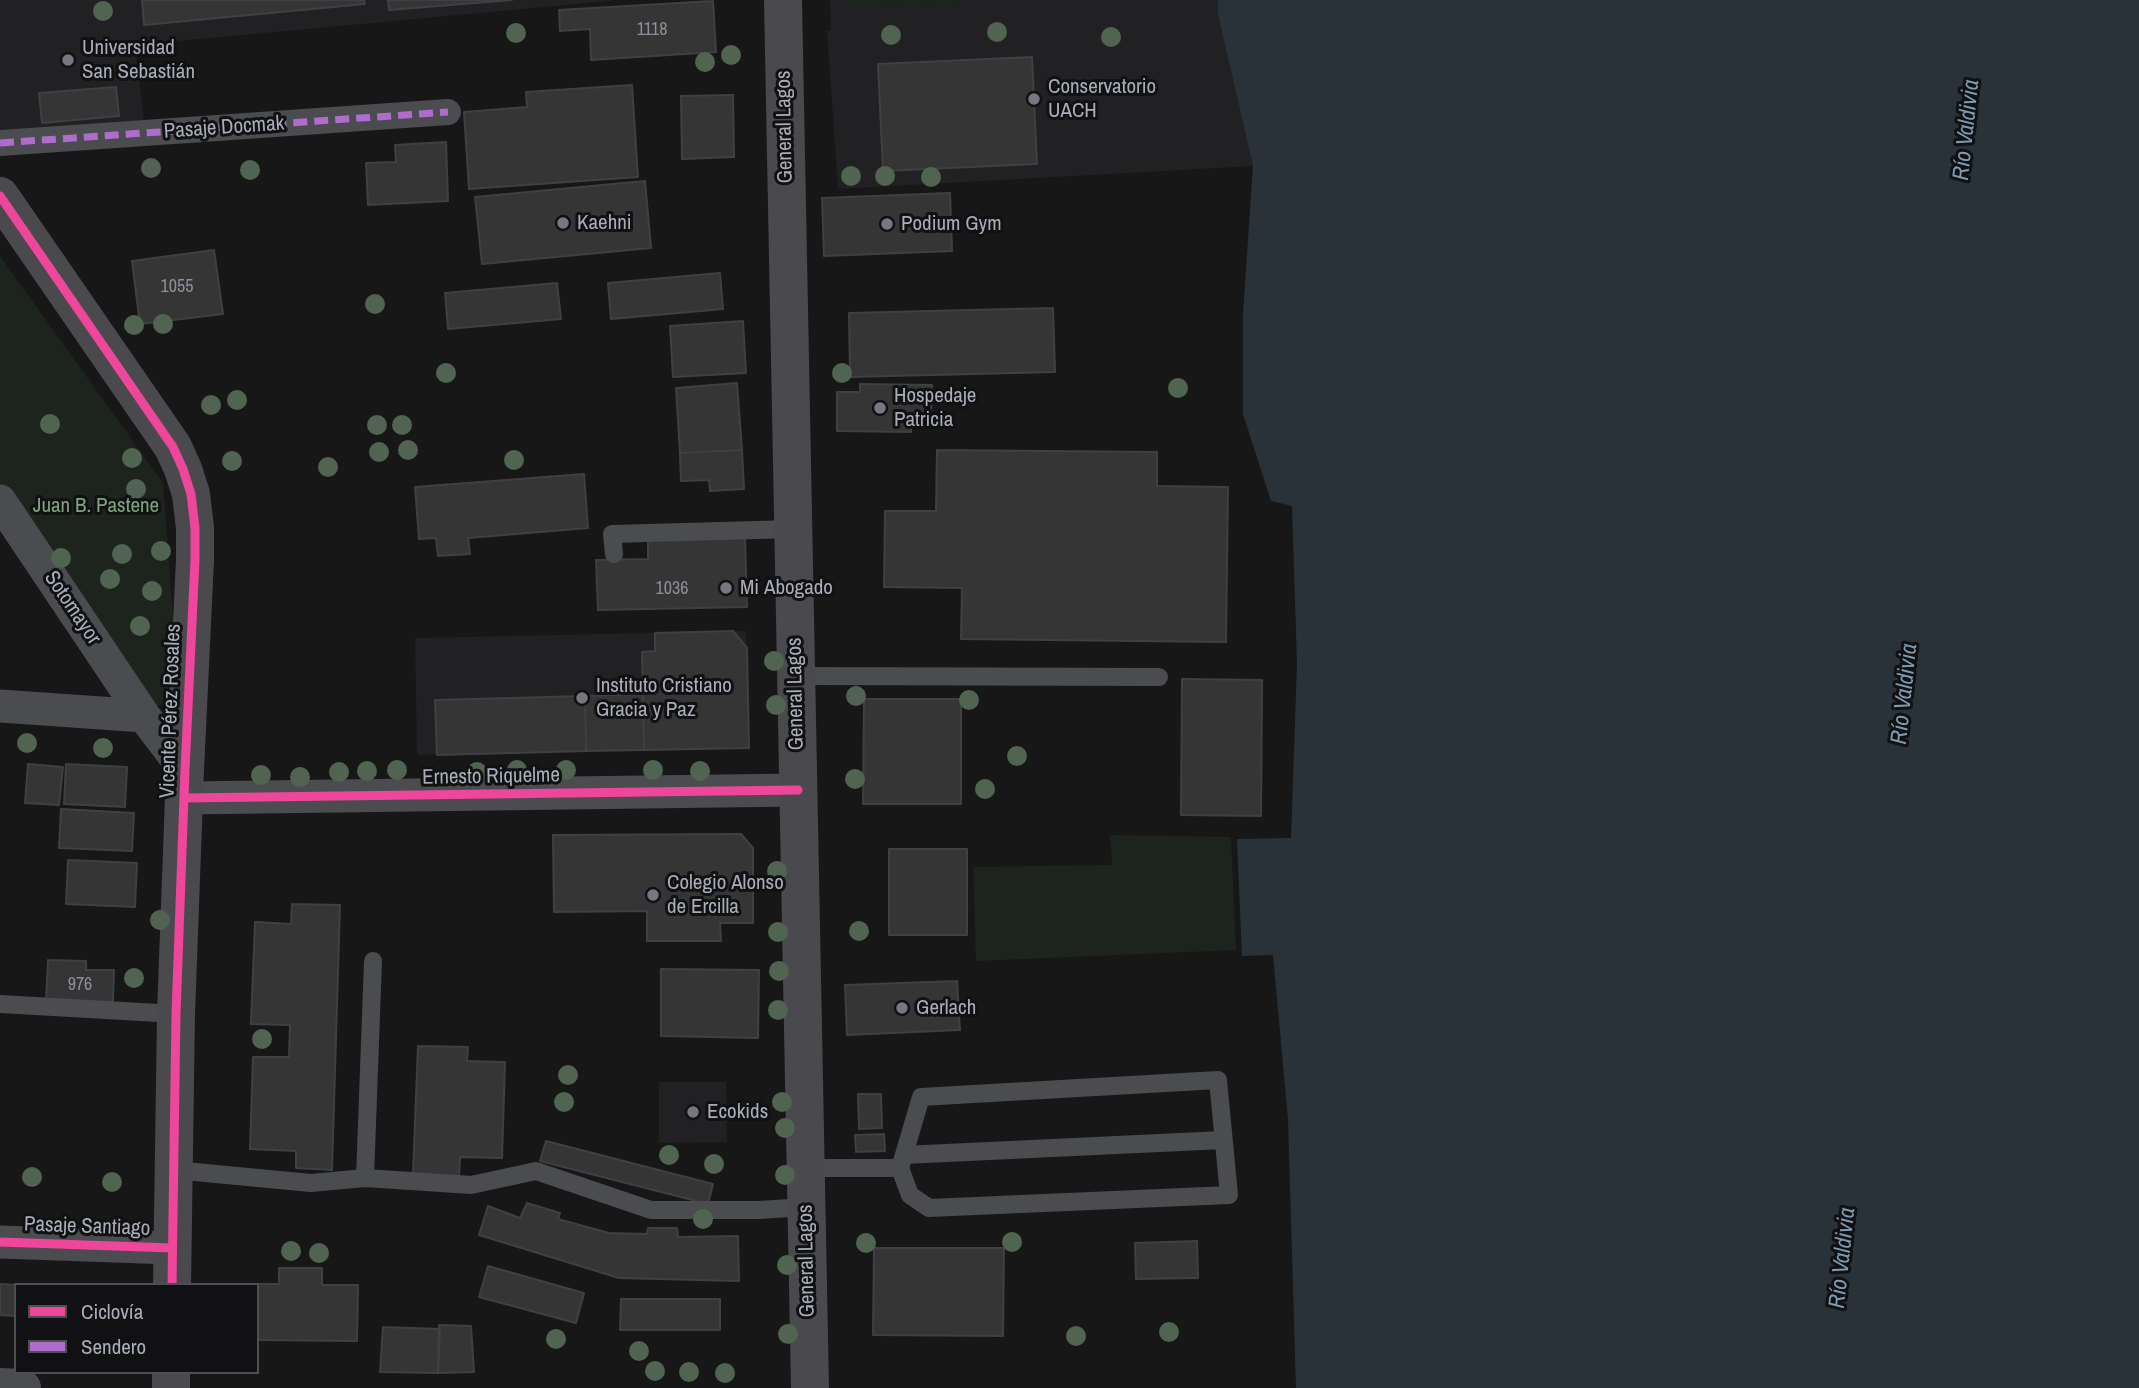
<!DOCTYPE html>
<html>
<head>
<meta charset="utf-8">
<style>
	body { margin:0 }
	#map { position:relative; width:2139px; height:1388px; overflow:hidden; background:#171717; font-family:"Archivo Narrow",sans-serif }
	canvas { display:block }
	.legend { position:absolute; left:14px; top:1283px; width:245px; height:91px; box-sizing:border-box; background:#111113; border:2px solid #4d4f55; margin:0; padding:9px 12px; list-style:none; font-size:21px; color:#a8adb8 }
	.legend li { display:flex; align-items:center; gap:14px; height:35px }
	.legend b { width:35px; border:2px solid #4d4f55 }
</style>
</head>
<body>
<div id="map">
<canvas width="2139" height="1388"></canvas>
<ul class="legend">
<li><b style="height:9px;background:#ed469a"></b>Ciclovía</li>
<li><b style="height:9px;background:#b06ccc"></b>Sendero</li>
</ul>
</div>
<script>
const c = document.querySelector('canvas').getContext('2d');
c.lineJoin = 'round';
function fillPath(path, color) { c.fillStyle = color; c.fill(path, 'evenodd'); }
const shape = rows => new Path2D(rows.map(r => 'M' + r).join(''));
function stroke(path, color, width, dash) { c.strokeStyle = color; c.lineWidth = width; c.lineCap = dash ? 'butt' : 'round'; c.setLineDash(dash || []); c.stroke(path); }
function label(font, color, halo, rows, align = 'center') {
  c.font = font + ' "Archivo Narrow",sans-serif'; c.lineWidth = 6; c.setLineDash([]); c.textBaseline = 'middle'; c.strokeStyle = halo; c.fillStyle = color; for (const [text, x, y, turn = 0] of rows) {
    c.save(); c.translate(x, y); c.rotate((+turn || 0) * Math.PI / 180); c.textAlign = isNaN(turn) ? turn : align; if (halo) c.strokeText(text, 0, 0); c.fillText(text, 0, 0); c.restore();
  }
}
const built = shape([
	[0,0,620,0,135,45,144,121,0,132],
	[830,0,1218,0,1218,15,1253,166,838,189,827,31,831,31],
	[746,631,749,748,417,755,415,638],
	[659,1082,726,1082,727,1142,659,1143]
]);
const green = shape([
	[851,0,960,0,961,6,851,7],
	[0,256,163,483,179,697,151,709,0,484],
	[1110,835,1231,837,1236,950,976,961,973,867,1112,865]
]);
const water = shape([
	[1218,0,2139,0,2139,1388,1296,1388,1288,1119,1273,955,1242,956,1237,839,1291,838,1297,664,1292,506,1271,501,1243,414,1243,313,1253,166,1218,15]
]);
const building = shape([
	[142,0,364,0,365,4,144,25,142,0],
	[388,0,512,0,389,10,388,0],
	[713,1,716,52,591,60,590,29,560,31,559,10,713,1],
	[1032,57,1037,164,883,171,878,64,1032,57],
	[632,85,638,177,469,189,464,112,527,107,526,92,632,85],
	[116,87,119,116,42,123,39,93,116,87],
	[733,95,734,157,682,159,681,96,733,95],
	[446,142,448,201,368,205,366,163,396,162,395,145,446,142],
	[645,181,651,248,482,264,475,197,645,181],
	[950,193,952,251,824,256,822,198,950,193],
	[214,250,223,314,140,324,132,261,214,250],
	[720,273,723,309,611,319,608,283,720,273],
	[557,283,561,319,448,329,445,293,557,283],
	[1053,308,1055,372,850,377,849,313,1053,308],
	[743,321,746,373,673,377,670,326,743,321],
	[737,383,742,450,680,453,676,388,737,383],
	[860,384,932,385,931,414,912,414,911,432,837,431,837,392,860,392,860,384],
	[742,450,744,489,710,491,709,480,681,481,680,453,742,450],
	[937,450,1157,452,1157,486,1228,487,1226,642,961,639,962,588,884,587,885,511,936,511,937,450],
	[584,474,588,528,468,538,470,554,438,556,436,538,419,539,415,487,584,474],
	[745,537,747,607,598,610,596,560,648,559,648,539,745,537],
	[733,631,747,648,749,748,644,750,642,652,655,651,655,633,733,631],
	[1182,679,1262,680,1261,816,1181,815,1182,679],
	[643,694,644,750,586,751,585,696,643,694],
	[585,696,586,751,437,755,435,700,585,696],
	[864,699,961,699,961,804,863,804,864,699],
	[28,764,63,767,59,805,25,803,28,764],
	[66,764,127,767,125,807,64,804,66,764],
	[61,809,134,813,132,851,59,848,61,809],
	[741,834,753,848,753,923,720,923,721,941,647,941,647,911,554,912,553,835,741,834],
	[889,849,967,849,967,935,889,935,889,849],
	[68,860,137,863,135,907,66,904,68,860],
	[292,904,340,905,332,1170,296,1168,296,1151,250,1149,253,1057,289,1057,290,1025,251,1024,255,922,291,924,292,904],
	[48,960,86,961,86,970,114,970,113,1002,46,1000,48,960],
	[661,969,759,970,758,1038,661,1036,661,969],
	[957,981,960,1030,847,1035,845,985,957,981],
	[418,1046,468,1047,467,1061,505,1062,502,1158,460,1157,459,1176,413,1174,418,1046],
	[858,1094,881,1094,882,1128,859,1129,858,1094],
	[884,1134,885,1151,856,1152,855,1135,884,1134],
	[546,1141,713,1184,708,1204,540,1161,546,1141],
	[527,1203,560,1213,558,1219,609,1233,647,1234,648,1228,677,1228,678,1237,738,1236,739,1281,619,1278,479,1235,488,1206,520,1218,527,1203],
	[1197,1241,1198,1278,1136,1279,1135,1243,1197,1241],
	[874,1248,1004,1248,1003,1336,873,1335,874,1248],
	[488,1266,584,1293,576,1323,479,1297,488,1266],
	[279,1268,322,1268,322,1285,358,1285,357,1341,257,1340,258,1284,279,1284,279,1268],
	[0,1284,16,1285,16,1316,0,1315,0,1284],
	[621,1299,720,1299,720,1330,620,1330,621,1299],
	[439,1325,471,1326,474,1372,438,1373,439,1325],
	[383,1327,440,1329,438,1373,380,1372,383,1327]
]);
const service = shape([
	[614,554,612,534,793,529],
	[796,676,1159,677],
	[0,1004,176,1014],
	[1218,1080,1229,1195,929,1208,910,1195,900,1168,921,1097,1218,1080],
	[904,1155,1223,1140],
	[805,1168,900,1168],
	[174,1170,311,1183,365,1178,471,1185,536,1171,651,1210,759,1210,806,1207],
	[365,1178,373,961]
]);
const pedestrian = shape([
	[0,143,448,112]
]);
const minor = shape([
	[0,501,144,716,185,770],
	[0,706,144,716],
	[184,798,798,790],
	[0,1242,172,1248]
]);
const tertiary = shape([
	[0,1387,22,1388]
]);
const secondary = shape([
	[783,0,810,1388],
	[0,196,173,447,183,469,191,494,195,528,195,560,185,770,176,1014,172,1285],
	[171,1388,171,1372]
]);
const quiet = shape([
	[0,143,448,112]
]);
const cycleway = shape([
	[0,196,173,447,183,469,191,494,195,528,195,560,185,770,176,1014,172,1285],
	[184,798,798,790],
	[0,1242,172,1248]
]);
const trees = [
	[103,11],
	[997,32],
	[516,33],
	[891,35],
	[1111,37],
	[731,55],
	[705,62],
	[151,168],
	[250,170],
	[851,176],
	[885,176],
	[931,177],
	[375,304],
	[163,324],
	[134,325],
	[446,373],
	[842,373],
	[1178,388],
	[237,400],
	[211,405],
	[50,424],
	[377,425],
	[402,425],
	[408,450],
	[379,452],
	[132,458],
	[514,460],
	[232,461],
	[328,467],
	[136,489],
	[161,551],
	[122,554],
	[61,558],
	[110,579],
	[152,591],
	[140,626],
	[774,661],
	[856,696],
	[969,700],
	[776,705],
	[27,743],
	[103,748],
	[1017,756],
	[397,770],
	[517,770],
	[566,770],
	[653,770],
	[367,771],
	[700,771],
	[339,772],
	[477,772],
	[261,775],
	[300,777],
	[855,779],
	[985,789],
	[777,871],
	[160,920],
	[859,931],
	[778,932],
	[779,971],
	[134,978],
	[778,1010],
	[262,1039],
	[568,1075],
	[564,1102],
	[782,1102],
	[785,1128],
	[669,1155],
	[714,1164],
	[785,1175],
	[32,1177],
	[112,1182],
	[703,1219],
	[1012,1242],
	[866,1243],
	[291,1251],
	[319,1253],
	[787,1265],
	[1169,1332],
	[788,1334],
	[1076,1336],
	[556,1339],
	[639,1351],
	[655,1371],
	[689,1372],
	[725,1373]
];
const markers = [
	[68,60,7,"#757880"],
	[1034,99,7,"#757880"],
	[563,223,7,"#757880"],
	[887,224,7,"#757880"],
	[880,408,7,"#757880"],
	[726,588,7,"#757880"],
	[582,698,7,"#757880"],
	[653,895,7,"#757880"],
	[902,1008,7,"#757880"],
	[693,1112,7,"#757880"]
];
const numberNames = [
	["1118",652,30],
	["1055",177,287],
	["1036",672,589],
	["976",80,985]
];
const poiNames = [
	["Universidad",82,48],
	["San Sebastián",82,72],
	["Conservatorio",1048,87],
	["UACH",1048,111],
	["Kaehni",577,223],
	["Podium Gym",901,224],
	["Hospedaje",894,396],
	["Patricia",894,420],
	["Mi Abogado",740,588],
	["Instituto Cristiano",596,686],
	["Gracia y Paz",596,710],
	["Colegio Alonso",667,883],
	["de Ercilla",667,907],
	["Gerlach",916,1008],
	["Ecokids",707,1112]
];
const streetNames = [
	["General Lagos",785,127,-91],
	["Pasaje Docmak",224,128,-4],
	["Sotomayor",72,608,56],
	["General Lagos",796,694,-91],
	["Vicente Pérez Rosales",171,711,-88],
	["Ernesto Riquelme",491,777,-1],
	["Pasaje Santiago",87,1227,2],
	["General Lagos",807,1261,-91]
];
const parkNames = [
	["Juan B. Pastene",96,506]
];
const waterNames = [
	["Río Valdivia",1967,130,-84],
	["Río Valdivia",1905,694,-84],
	["Río Valdivia",1843,1258,-84]
];
fillPath(built, '#212123');
fillPath(green, '#1d241e');
fillPath(water, '#2a3239');
fillPath(building, '#353536');
stroke(building, '#3f4043', 2);
stroke(service, '#4b4c50', 18);
stroke(pedestrian, '#4b4c50', 26);
stroke(minor, '#4b4c50', 33);
stroke(tertiary, '#4b4c50', 38);
stroke(secondary, '#4a4a4e', 38);
stroke(quiet, '#b06ccc', 7, [14, 7]);
stroke(cycleway, '#ed469a', 9);
c.fillStyle = '#506451';
for (const [x, y] of trees) { c.beginPath(); c.arc(x, y, 10, 0, 2 * Math.PI); c.fill(); }
for (const [x, y, r, color] of markers) { const dot = new Path2D(); dot.arc(x, y, r, 0, 2 * Math.PI); c.fillStyle = color; c.fill(dot); stroke(dot, '#111113', 2.5); }
label('18px', '#8b8f98', null, numberNames);
label('21px', '#a8adb8', '#111113', poiNames, 'left');
label('21px', '#a8adb8', '#111113', streetNames);
label('21px', '#7fa381', '#111113', parkNames);
label('italic 23px', '#7f9bb3', '#111113', waterNames);
</script>
</body>
</html>
